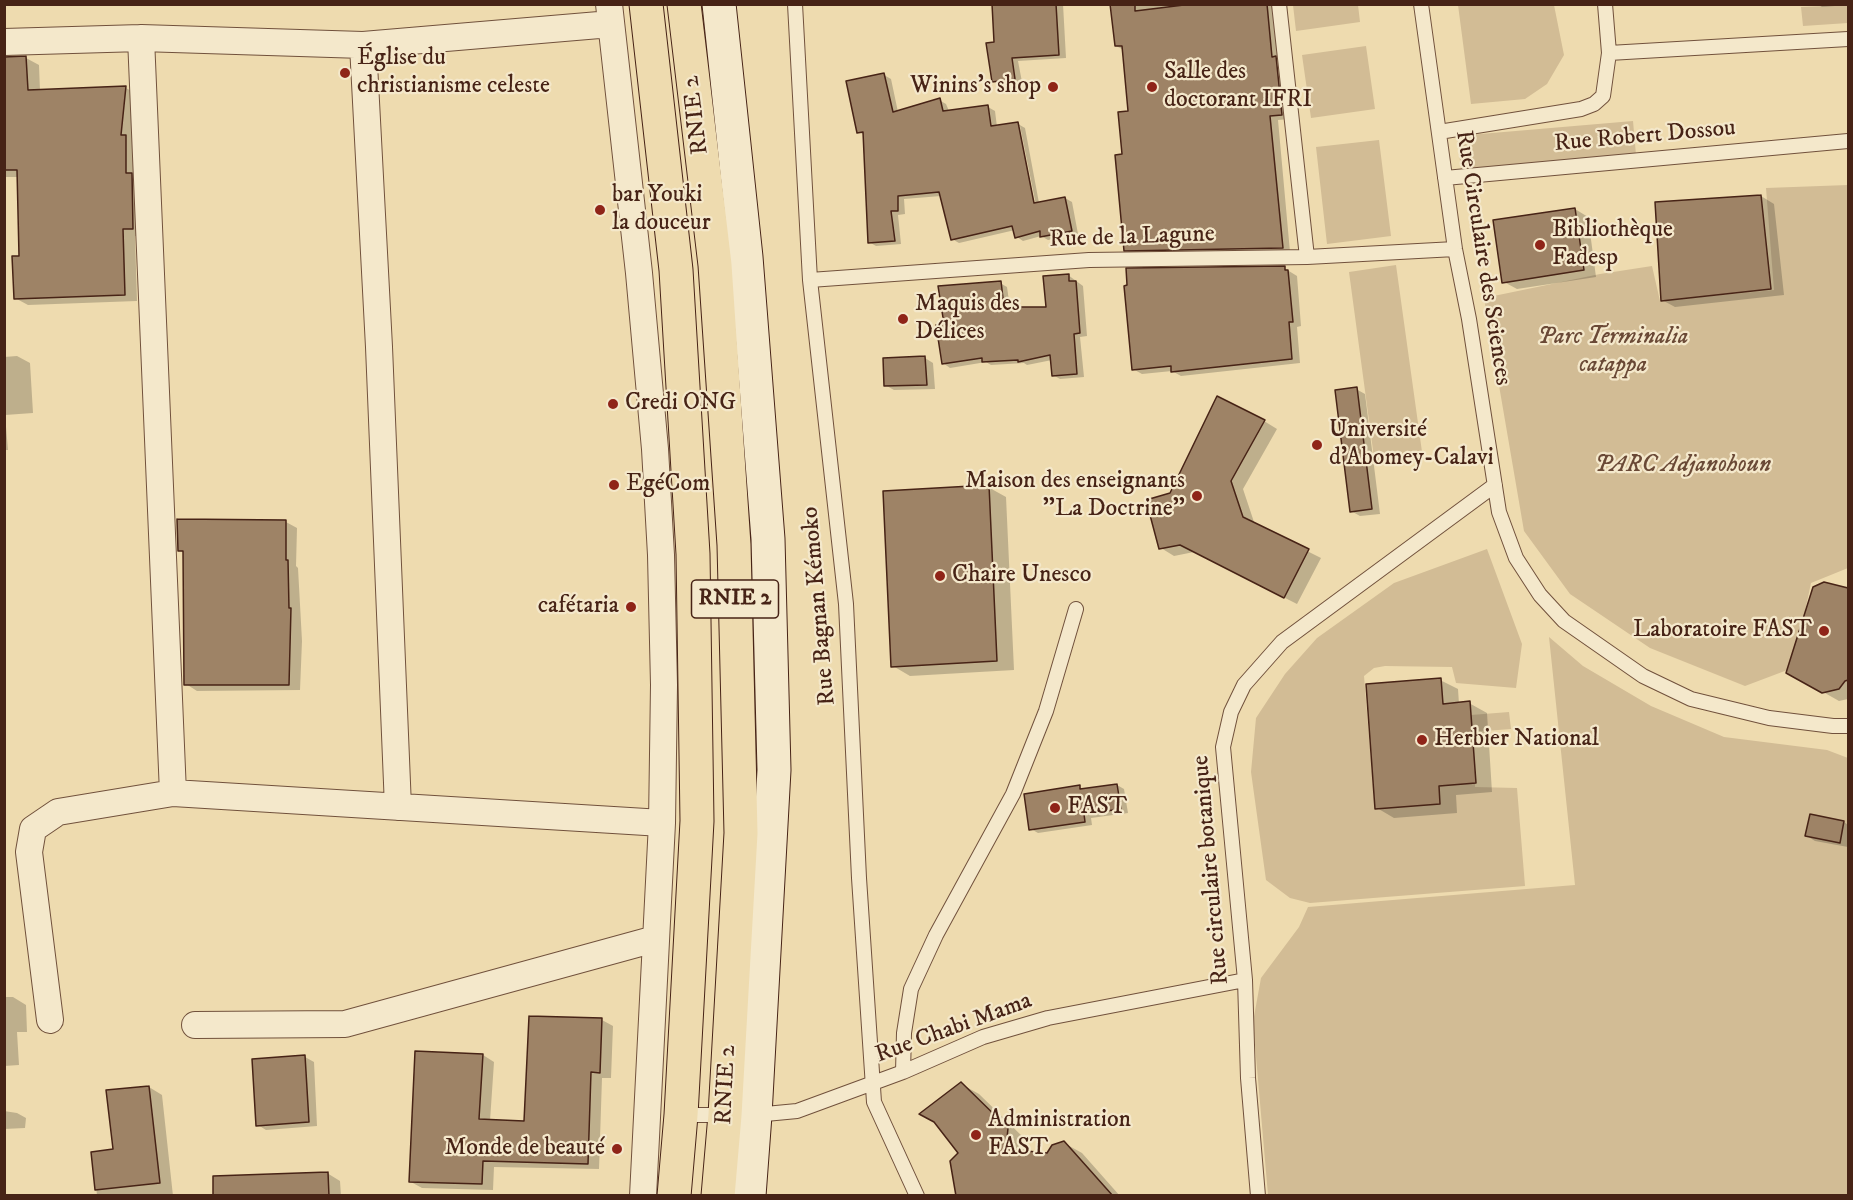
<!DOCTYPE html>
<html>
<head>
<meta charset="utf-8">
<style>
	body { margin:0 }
	#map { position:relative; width:1853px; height:1200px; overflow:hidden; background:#eedbaf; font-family:"IM FELL DW Pica",serif }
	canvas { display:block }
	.frame { position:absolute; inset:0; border:6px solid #472316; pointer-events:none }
</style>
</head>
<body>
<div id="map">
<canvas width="1853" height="1200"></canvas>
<div class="frame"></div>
</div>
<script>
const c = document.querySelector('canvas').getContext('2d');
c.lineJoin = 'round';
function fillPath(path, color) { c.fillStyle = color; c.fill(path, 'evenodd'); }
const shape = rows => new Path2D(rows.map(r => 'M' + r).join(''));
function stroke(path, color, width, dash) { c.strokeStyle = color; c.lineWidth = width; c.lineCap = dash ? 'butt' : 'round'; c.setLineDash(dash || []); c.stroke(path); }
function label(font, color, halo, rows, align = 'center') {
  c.font = font + ' "IM FELL DW Pica",serif'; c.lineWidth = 4.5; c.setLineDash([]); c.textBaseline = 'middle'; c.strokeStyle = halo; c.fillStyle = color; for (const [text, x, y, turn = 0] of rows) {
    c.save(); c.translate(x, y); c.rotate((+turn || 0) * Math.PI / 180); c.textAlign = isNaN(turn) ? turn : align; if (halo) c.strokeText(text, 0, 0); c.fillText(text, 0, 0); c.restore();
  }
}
const green = shape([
	[1293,5,1358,5,1360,22,1296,31],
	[1458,5,1554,5,1564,55,1547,84,1525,99,1471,104],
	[1848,5,1848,23,1803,26,1801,7],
	[1366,46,1375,109,1311,118,1302,55],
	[1633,121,1636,155,1461,169,1457,136],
	[1379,140,1391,236,1327,244,1316,147],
	[1848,185,1848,568,1811,583,1804,616,1798,666,1745,686,1650,648,1570,594,1524,531,1484,298,1600,274,1652,266,1660,301,1774,290,1766,188],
	[1396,265,1423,459,1375,465,1349,272],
	[1487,549,1522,644,1516,688,1456,683,1452,667,1385,666,1374,668,1364,676,1375,809,1440,804,1439,786,1475,783,1475,787,1517,788,1525,886,1310,903,1290,898,1266,880,1251,772,1256,718,1285,674,1317,638,1394,583],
	[1549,637,1583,666,1651,706,1724,737,1827,750,1848,758,1848,1195,1268,1195,1253,1022,1261,978,1299,927,1308,907,1575,885],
	[1509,712,1511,729,1472,732,1471,715]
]);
const shadow = shape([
	[993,4,1063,4,1066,58,1018,61,1022,82,1001,86,994,81,995,43],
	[1112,4,1274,4,1290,119,1278,120,1290,252,1134,254,1125,250,1124,156,1130,113,1124,50,1116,46],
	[1817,4,1848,4,1848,5,1822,7],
	[4,58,26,58,39,65,40,91,126,88,138,95,145,236,135,236,137,301,28,305,15,298,21,258,19,177,4,177],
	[884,75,891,79,898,112,939,100,946,104,949,111,988,107,995,111,997,127,1018,124,1025,128,1039,203,1065,198,1072,202,1078,234,1048,240,1041,236,1023,241,1017,237,1015,230,959,243,952,239,941,196,904,199,905,214,898,215,901,244,876,246,869,242,864,135,859,132],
	[1017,126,1020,126,1037,210,1034,210],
	[1761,196,1774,204,1784,295,1675,307,1662,300],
	[1575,209,1588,217,1596,277,1517,289,1504,282],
	[1284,268,1297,276,1301,326,1297,327,1300,363,1181,376,1172,371,1142,374,1133,369],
	[1068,275,1083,286,1087,336,1080,337,1084,377,1060,379,1053,375,1052,360,1027,365,1024,363,991,365,986,362,950,368,943,363,945,325,1000,283,1007,287,1010,308,1048,309],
	[17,356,30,363,33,413,5,415,8,450,4,450,4,357],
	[925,358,933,363,935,389,894,390,885,385],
	[1356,389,1365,394,1380,514,1360,516,1351,511],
	[1264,421,1277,429,1243,489,1255,525,1321,558,1297,604,1194,552,1174,556,1161,548],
	[988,487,1006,497,1014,670,910,676,893,666],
	[179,521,286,522,297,528,296,566,298,568,302,641,300,690,197,691,186,684,185,553,179,550],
	[1824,584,1848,590,1848,699,1839,701,1788,672],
	[1440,680,1458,689,1459,704,1469,703,1487,713,1492,792,1456,795,1457,813,1394,818,1377,808],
	[1117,785,1124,789,1128,813,1091,818,1092,825,1038,833,1031,829,1080,787,1084,790],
	[1811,816,1844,822,1848,825,1848,847,1815,841,1807,836],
	[4,997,13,997,26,1005,27,1032,17,1032,19,1065,4,1066],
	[602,1020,613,1026,611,1078,602,1078,599,1169,494,1167,493,1190,422,1188,411,1182,483,1055,494,1062,490,1121,526,1122],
	[305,1057,314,1062,317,1126,266,1130,258,1125,254,1060],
	[961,1084,979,1094,1025,1139,1023,1152,1048,1155,1064,1143,1082,1153,1120,1196,958,1196],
	[149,1087,162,1095,173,1196,97,1196,93,1153,114,1150],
	[4,1111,17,1113,26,1118,25,1128,4,1129],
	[327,1173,340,1181,341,1196,257,1196]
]);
const building = shape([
	[992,4,1056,4,1059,55,1012,58,1015,79,992,82,986,43,994,42,992,4],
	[1110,4,1135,4,1135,11,1192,4,1267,4,1272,57,1276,56,1282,115,1270,116,1283,248,1124,251,1115,155,1122,154,1118,112,1128,111,1122,46,1115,46,1110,4],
	[26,56,28,90,126,86,121,135,126,135,126,173,132,173,133,229,123,229,125,295,14,299,12,256,19,256,17,170,4,170,4,57,26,56],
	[884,73,893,112,940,98,943,111,988,105,991,126,1018,122,1034,203,1065,197,1072,231,1040,237,1040,231,1015,238,1012,226,951,240,939,192,898,196,898,211,891,211,895,241,868,243,863,132,857,133,846,81,884,73],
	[1761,195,1771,289,1661,301,1655,202,1761,195],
	[1575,208,1584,270,1502,283,1493,220,1575,208],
	[1285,266,1285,270,1288,270,1293,322,1289,322,1292,359,1171,372,1171,366,1132,370,1124,286,1127,285,1126,268,1285,266],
	[1069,274,1069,281,1076,281,1080,333,1074,334,1077,374,1052,376,1050,355,1018,362,1018,360,982,362,982,358,942,364,936,325,944,324,938,286,1001,281,1004,307,1046,307,1043,276,1069,274],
	[925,356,927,385,884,386,883,358,925,356],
	[1357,387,1372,509,1350,512,1335,390,1357,387],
	[1217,396,1265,420,1231,481,1243,517,1309,549,1284,598,1180,545,1159,549,1146,500,1170,493,1217,396],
	[989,485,997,661,891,667,883,491,989,485],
	[177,519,286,520,286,560,288,560,289,608,291,608,289,685,184,685,183,551,178,551,177,519],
	[1824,582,1848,588,1848,680,1845,681,1839,689,1822,693,1786,673,1813,587,1824,582],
	[1441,678,1443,704,1470,701,1476,783,1439,786,1440,804,1375,809,1366,684,1441,678],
	[1117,784,1121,809,1084,814,1085,822,1029,830,1024,794,1080,785,1080,789,1117,784],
	[1810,814,1844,821,1840,843,1805,836,1810,814],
	[529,1016,602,1018,600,1073,591,1072,588,1164,483,1161,482,1184,409,1182,415,1051,483,1054,479,1119,524,1121,529,1016],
	[305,1055,309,1122,256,1126,252,1059,305,1055],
	[961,1082,1008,1128,1006,1149,1047,1153,1052,1145,1064,1141,1113,1196,956,1196,950,1161,958,1153,934,1122,919,1114,961,1082],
	[149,1086,160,1183,95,1190,91,1152,113,1149,106,1090,149,1086],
	[328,1172,329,1196,213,1196,213,1176,328,1172]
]);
const lane = shape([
	[795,4,810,280,846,604,859,878,874,1102,917,1196],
	[1279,4,1307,257],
	[1421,4,1455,249,1469,319,1499,512,1516,558,1540,595,1564,621,1643,676,1691,699,1769,718,1833,726,1848,726],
	[1609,53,1848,39],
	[1439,132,1581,109,1594,104,1603,96,1609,53,1605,4],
	[1445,178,1848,141],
	[810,280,1089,260,1307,257,1455,249],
	[903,1072,904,1033,911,989,936,935,1013,794,1046,711,1076,609],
	[681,1115,726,1115],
	[755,1115,797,1111,903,1072,983,1037,1048,1018,1245,980],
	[1258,1196,1248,1078,1245,980,1223,747,1231,712,1244,685,1282,642,1495,485]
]);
const street = shape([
	[609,4,639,273,655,449,661,555,664,685,662,823,643,1196],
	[141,38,173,793],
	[4,42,141,38,363,45,611,24],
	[363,45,379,347,398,807],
	[50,1020,29,852,33,829,58,812,173,793,662,823],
	[195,1025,345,1024,655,939]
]);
const secondary = shape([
	[719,4,746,257,768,539,774,770,755,1115,749,1196]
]);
const highway = shape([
	[646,4,676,270,693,554,697,821,681,1115,674,1196],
	[684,4,715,265,734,545,741,833,725,1115,718,1196]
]);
const markers = [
	[345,73,6,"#8f2418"],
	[1053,87,6,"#8f2418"],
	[1152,87,6,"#8f2418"],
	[600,210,6,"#8f2418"],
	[1540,245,6,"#8f2418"],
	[903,319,6,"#8f2418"],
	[613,404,6,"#8f2418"],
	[1317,445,6,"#8f2418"],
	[614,485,6,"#8f2418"],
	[1197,496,6,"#8f2418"],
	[940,576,6,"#8f2418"],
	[631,607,6,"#8f2418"],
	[1824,631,6,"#8f2418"],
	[1422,740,6,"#8f2418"],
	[1055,808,6,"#8f2418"],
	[976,1135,6,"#8f2418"],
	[617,1149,6,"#8f2418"]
];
const shields = [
	[735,599,87]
];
const shieldNames = [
	["RNIE 2",735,599]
];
const poiNames = [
	["Église du",357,59],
	["christianisme celeste",357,87],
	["Salle des",1164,73],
	["doctorant IFRI",1164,101],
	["Winins's shop",1041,87,"right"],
	["bar Youki",612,196],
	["la douceur",612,224],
	["Bibliothèque",1552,231],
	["Fadesp",1552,259],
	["Maquis des",915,305],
	["Délices",915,333],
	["Credi ONG",625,404],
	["Université",1329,431],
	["d'Abomey-Calavi",1329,459],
	["Maison des enseignants",1185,482,"right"],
	["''La Doctrine''",1185,510,"right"],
	["EgéCom",626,485],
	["Chaire Unesco",952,576],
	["cafétaria",619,607,"right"],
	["Laboratoire FAST",1812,631,"right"],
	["Herbier National",1434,740],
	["FAST",1067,808],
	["Administration",988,1121],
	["FAST",988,1149],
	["Monde de beauté",605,1149,"right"]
];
const streetNames = [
	["RNIE 2",697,115,-97],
	["Rue Robert Dossou",1645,137,-5],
	["Rue de la Lagune",1132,238,-2],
	["Rue Circulaire des Sciences",1482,258,81],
	["Rue Bagnan Kémoko",820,606,-95],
	["Rue circulaire botanique",1212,870,-95],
	["Rue Chabi Mama",954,1029,-20],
	["RNIE 2",727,1085,-87]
];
const parkNames = [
	["Parc Terminalia",1613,338],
	["catappa",1613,366],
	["PARC Adjanohoun",1683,466]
];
fillPath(green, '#d2bc95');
fillPath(shadow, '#0003');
fillPath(building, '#9e8366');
stroke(building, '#472316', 1.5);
stroke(lane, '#71513c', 16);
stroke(street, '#71513c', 28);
stroke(secondary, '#472316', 35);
stroke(highway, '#472316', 35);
stroke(lane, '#f4e8cb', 14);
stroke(street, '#f4e8cb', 26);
stroke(secondary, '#f4e8cb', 33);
stroke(highway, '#eedbaf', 33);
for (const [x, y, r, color] of markers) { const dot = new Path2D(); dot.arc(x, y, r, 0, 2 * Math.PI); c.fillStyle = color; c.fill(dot); stroke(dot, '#f4e8cb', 2); }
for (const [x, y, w] of shields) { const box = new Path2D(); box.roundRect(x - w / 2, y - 19, w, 38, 4.5); c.fillStyle = '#f4e8cb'; c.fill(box); stroke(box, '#472316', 1.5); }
label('bold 22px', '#472316', null, shieldNames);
label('24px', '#472316', '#f4e8cb', poiNames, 'left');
label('24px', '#472316', '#f4e8cb', streetNames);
label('italic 24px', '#6a4936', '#f4e8cb', parkNames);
</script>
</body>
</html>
